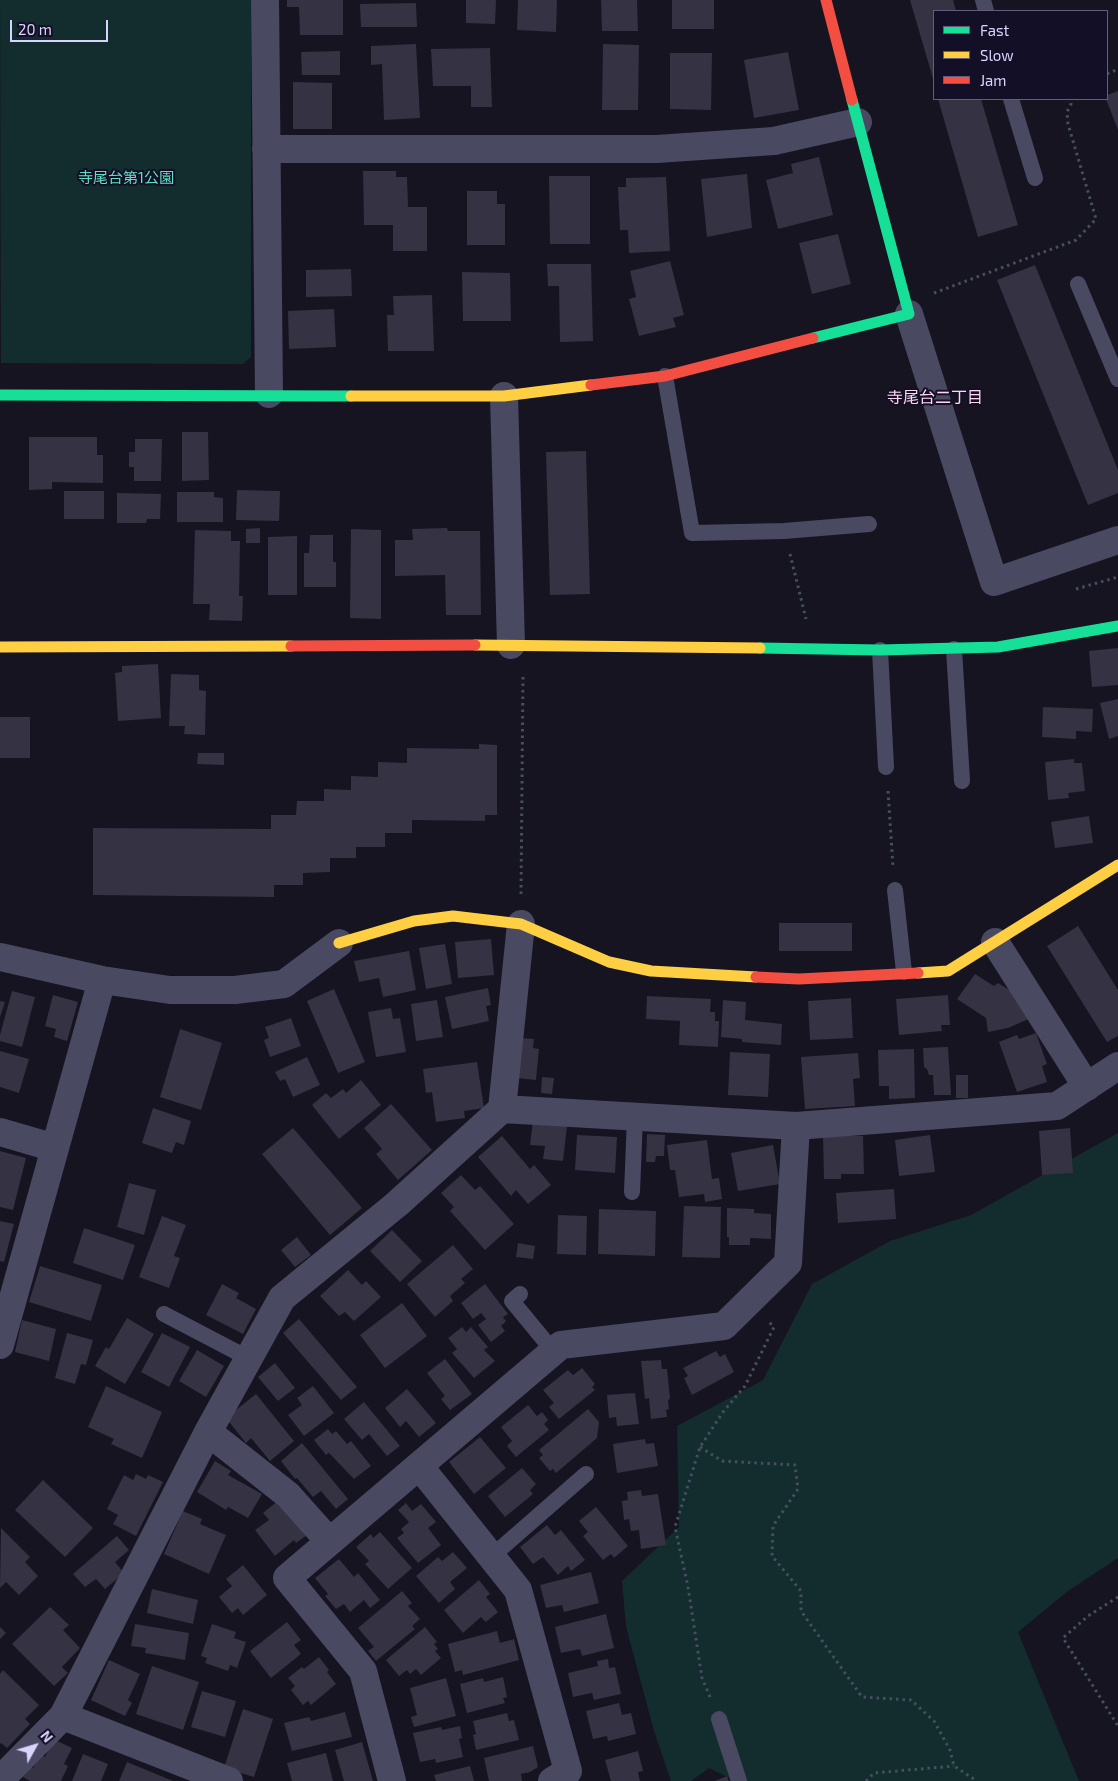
<!DOCTYPE html>
<html>
<head>
<meta charset="utf-8">
<style>
	body { margin:0 }
	#map { position:relative; width:1118px; height:1781px; overflow:hidden; background:#161421; font-family:"Exo 2",sans-serif }
	canvas { display:block }
	.legend { position:absolute; left:933px; top:10px; width:175px; height:90px; box-sizing:border-box; background:#130f26; border:1px solid #625e7d; margin:0; padding:6px 9px; list-style:none; font-size:15px; color:#d9d4ff }
	.legend li { display:flex; align-items:center; gap:10px; height:25px }
	.legend b { width:25px; border:1px solid #625e7d }
	.north { position:absolute; left:10px; top:1721px; width:50px; height:50px; -webkit-text-stroke:4px #130f26; paint-order:stroke; rotate:51deg; font-size:14px; font-weight:700; line-height:20px; text-align:center; color:#d9d4ff }
	.north::after { content:''; display:block; margin:auto; width:18px; height:22px; background:#d9d4ff; clip-path:polygon(50% 0,100% 100%,50% 72%,0 100%) }
	.scale { position:absolute; left:10px; top:20px; width:98px; height:22px; box-sizing:border-box; border:2px solid #d9d4ff; border-top:0; padding-left:6px; font-size:15px; line-height:18px; white-space:nowrap; color:#d9d4ff; -webkit-text-stroke:4px #130f26; paint-order:stroke }
</style>
</head>
<body>
<div id="map">
<canvas width="1118" height="1781"></canvas>
<ul class="legend">
<li><b style="height:6px;background:#16e098"></b>Fast</li>
<li><b style="height:6px;background:#ffcf43"></b>Slow</li>
<li><b style="height:6px;background:#f24e42"></b>Jam</li>
</ul>
<div class="north">N</div>
<div class="scale">20 m</div>
</div>
<script>
const c = document.querySelector('canvas').getContext('2d');
c.lineJoin = 'round';
function fillPath(path, color) { c.fillStyle = color; c.fill(path, 'evenodd'); }
const shape = rows => new Path2D(rows.map(r => 'M' + r).join(''));
function stroke(path, color, width, dash) { c.strokeStyle = color; c.lineWidth = width; c.lineCap = dash ? 'butt' : 'round'; c.setLineDash(dash || []); c.stroke(path); }
function label(font, color, halo, rows, align = 'center') {
  c.font = font + ' "Exo 2","Noto Sans JP",sans-serif'; c.lineWidth = 4; c.setLineDash([]); c.textBaseline = 'middle'; c.strokeStyle = halo; c.fillStyle = color; for (const [text, x, y, turn = 0] of rows) {
    c.save(); c.translate(x, y); c.rotate((+turn || 0) * Math.PI / 180); c.textAlign = isNaN(turn) ? turn : align; if (halo) c.strokeText(text, 0, 0); c.fillText(text, 0, 0); c.restore();
  }
}
const green = shape([
	[0,0,251,0,251,357,243,364,1,363],
	[1118,1133,1118,1558,1068,1591,1018,1632,1079,1781,736,1781,709,1768,691,1781,671,1781,654,1731,626,1627,622,1581,679,1527,677,1426,763,1380,812,1284,890,1241,971,1215]
]);
const building = shape([
	[287,0,343,0,343,35,300,35,299,7,287,7],
	[466,0,496,0,495,24,466,23],
	[518,0,557,0,556,32,517,30],
	[601,0,637,0,638,31,602,31],
	[672,0,714,0,714,29,672,29],
	[910,0,953,0,956,11,934,11,934,82],
	[416,3,417,27,361,27,360,4],
	[416,44,420,118,384,120,382,64,371,65,371,46],
	[603,44,639,45,638,110,602,110],
	[490,48,492,107,471,107,471,86,433,86,431,49],
	[340,51,340,75,302,75,301,52],
	[788,52,799,110,754,118,744,60],
	[670,53,712,53,711,110,670,109],
	[293,82,332,83,332,129,293,129],
	[1118,91,1118,130,1106,99,1107,95],
	[938,99,981,99,1018,225,978,237],
	[819,157,833,215,778,229,766,180,793,173,791,164],
	[363,171,396,171,396,177,407,177,408,207,427,207,427,251,393,251,393,225,364,225],
	[747,174,752,228,707,237,701,179],
	[549,176,590,176,590,244,550,244],
	[666,177,670,251,629,253,628,230,620,230,618,187,626,187,626,178],
	[467,191,497,191,497,204,505,204,505,245,467,245],
	[838,234,851,284,812,294,799,243],
	[670,261,684,315,673,318,676,327,639,336,629,299,636,297,630,271],
	[547,264,591,264,593,341,560,342,559,286,548,286],
	[1035,265,1118,470,1118,493,1088,505,997,280],
	[351,269,352,296,306,297,306,270],
	[462,272,510,273,511,321,463,321],
	[432,295,434,351,388,351,387,315,394,315,393,296],
	[334,309,336,347,289,349,288,311],
	[182,432,208,432,209,480,182,481],
	[29,437,97,437,97,455,103,455,103,483,52,482,52,489,29,490],
	[135,439,162,439,161,481,134,481,134,467,129,467,129,452,135,452],
	[586,451,590,594,550,595,546,452],
	[237,490,280,491,279,521,236,520],
	[64,491,104,491,104,519,64,519],
	[177,492,214,492,214,497,223,498,223,522,177,522],
	[117,493,161,494,160,519,147,519,146,523,117,523],
	[260,528,260,543,246,543,246,529],
	[447,528,448,531,480,531,481,615,446,615,445,575,395,576,395,540,413,540,412,529],
	[351,529,381,530,381,619,350,618],
	[195,530,231,531,231,541,240,541,239,596,243,596,242,621,209,620,210,604,193,604],
	[310,535,333,535,333,562,336,562,336,587,304,587,304,553,309,553],
	[297,536,297,595,268,595,268,537],
	[1118,648,1118,685,1092,687,1089,651],
	[158,664,161,718,118,721,115,673,122,672,122,666],
	[171,674,199,675,199,690,206,691,205,735,184,734,185,726,169,726],
	[1118,699,1118,736,1109,739,1100,703],
	[1043,707,1093,709,1092,732,1076,731,1076,739,1042,737],
	[0,717,30,717,30,758,0,758],
	[479,744,497,745,497,815,485,815,485,821,412,820,412,833,385,833,385,847,356,847,356,858,330,858,330,872,303,873,303,885,274,885,274,897,93,895,93,828,271,829,271,815,296,815,297,801,324,801,324,789,351,790,351,776,378,777,378,762,407,763,407,748,479,749],
	[198,753,224,753,224,765,197,764],
	[1074,759,1074,763,1082,763,1085,791,1068,793,1069,798,1048,800,1045,762],
	[1089,816,1093,843,1055,848,1051,822],
	[779,923,852,923,852,951,779,951],
	[1078,926,1118,990,1118,1036,1107,1042,1047,946],
	[491,939,494,975,458,978,455,942],
	[445,944,452,984,426,989,419,948],
	[409,951,416,990,383,997,379,978,359,982,354,961],
	[975,974,994,986,998,983,1013,992,1031,1018,1008,1028,988,1032,986,1018,957,999],
	[488,988,491,1005,486,1006,489,1021,452,1029,445,997],
	[334,989,365,1062,338,1073,307,1001],
	[12,991,35,997,22,1047,0,1041,0,1035],
	[53,995,78,1002,67,1041,54,1037,56,1029,45,1026],
	[948,995,950,1025,941,1025,942,1031,899,1035,896,999],
	[647,996,711,999,710,1012,715,1012,715,1021,719,1021,718,1047,679,1045,680,1021,646,1019],
	[851,998,853,1038,810,1040,808,1001],
	[437,1000,443,1037,416,1041,411,1004],
	[723,1000,746,1002,745,1020,782,1024,781,1045,742,1042,742,1039,721,1037],
	[0,1001,5,1002,0,1017],
	[391,1008,393,1019,400,1018,406,1052,376,1057,368,1012],
	[291,1018,301,1046,270,1057,264,1040,269,1038,265,1027],
	[180,1029,222,1043,201,1110,160,1097],
	[1036,1033,1047,1064,1042,1066,1047,1082,1017,1092,999,1042,1017,1035,1019,1039],
	[520,1038,534,1039,533,1048,539,1049,536,1080,516,1078],
	[948,1047,951,1095,934,1095,933,1075,929,1075,927,1069,924,1067,923,1048],
	[914,1049,915,1098,889,1099,889,1086,879,1086,878,1050],
	[0,1051,29,1059,19,1093,0,1087],
	[730,1052,770,1054,768,1097,728,1095],
	[858,1053,860,1078,853,1079,855,1106,805,1109,801,1057],
	[307,1057,320,1085,293,1097,285,1079,280,1081,275,1072],
	[477,1062,484,1108,464,1111,465,1118,436,1122,432,1092,426,1093,423,1069],
	[956,1075,968,1075,968,1098,956,1098],
	[542,1077,554,1078,552,1094,541,1093],
	[361,1080,381,1105,339,1139,312,1105,326,1093,331,1098,343,1089,346,1093],
	[391,1104,432,1150,398,1180,376,1154,382,1149,364,1128],
	[153,1108,191,1121,184,1145,176,1142,172,1153,142,1143],
	[533,1121,567,1126,563,1161,543,1159,545,1146,530,1145],
	[293,1128,362,1208,330,1235,262,1154],
	[1070,1128,1073,1173,1042,1175,1039,1131],
	[647,1134,665,1135,664,1156,656,1156,655,1162,646,1162],
	[577,1135,617,1137,615,1173,575,1170],
	[930,1135,935,1172,899,1176,895,1140],
	[502,1136,530,1169,534,1165,551,1185,528,1204,516,1190,511,1196,478,1157],
	[823,1136,863,1136,864,1174,841,1174,841,1179,824,1179],
	[707,1140,712,1179,719,1178,722,1199,705,1202,704,1194,679,1197,675,1170,670,1170,667,1145],
	[773,1145,780,1184,738,1191,731,1153],
	[0,1151,26,1158,13,1210,0,1207],
	[461,1175,475,1190,480,1186,514,1224,485,1250,450,1211,454,1207,441,1193],
	[129,1183,156,1190,144,1235,117,1227],
	[894,1189,896,1219,838,1223,836,1193],
	[684,1206,721,1207,720,1258,682,1257],
	[727,1208,754,1209,754,1213,771,1214,771,1239,750,1238,750,1245,729,1245,729,1237,727,1237],
	[599,1209,656,1211,655,1256,598,1254],
	[558,1215,587,1216,586,1255,557,1254],
	[162,1216,186,1225,174,1256,180,1258,169,1288,139,1277],
	[0,1221,14,1224,4,1262,0,1261],
	[84,1228,135,1245,123,1280,73,1263],
	[392,1230,422,1261,400,1282,370,1251],
	[297,1237,311,1255,295,1267,281,1250],
	[518,1243,535,1246,533,1259,516,1257],
	[453,1245,473,1269,461,1279,465,1283,450,1296,453,1301,435,1317,407,1284],
	[40,1266,102,1285,91,1321,29,1302],
	[348,1270,362,1285,366,1281,381,1297,354,1321,345,1312,339,1316,320,1296],
	[222,1284,239,1293,236,1298,256,1309,243,1334,206,1315],
	[485,1284,508,1314,503,1317,506,1321,501,1326,505,1331,491,1342,478,1325,486,1319,481,1313,473,1319,461,1303],
	[402,1303,427,1336,385,1368,360,1335],
	[127,1318,154,1334,125,1384,95,1366,106,1347,109,1349],
	[299,1319,357,1387,341,1400,283,1333],
	[22,1320,56,1329,49,1361,15,1352],
	[462,1327,466,1332,471,1327,488,1347,484,1350,495,1361,474,1378,452,1353,457,1349,448,1338],
	[67,1333,93,1340,86,1365,81,1364,75,1384,55,1378],
	[162,1333,190,1347,169,1387,141,1372],
	[197,1350,224,1366,206,1397,179,1381],
	[716,1351,720,1357,725,1354,734,1372,692,1395,684,1378,688,1376,683,1368],
	[445,1359,472,1394,450,1410,441,1399,445,1396,427,1373],
	[661,1360,662,1369,667,1369,670,1399,668,1400,669,1409,666,1410,667,1417,651,1419,649,1398,645,1399,641,1361],
	[275,1363,295,1388,278,1401,258,1377],
	[582,1368,595,1384,592,1387,595,1390,559,1419,549,1407,554,1403,543,1390,568,1370,573,1375],
	[106,1386,162,1412,142,1458,111,1444,114,1439,88,1427],
	[313,1386,334,1413,304,1436,288,1415,302,1405,297,1398],
	[407,1389,436,1423,419,1437,406,1421,400,1427,385,1408],
	[635,1393,639,1424,617,1426,616,1417,609,1418,607,1395],
	[256,1394,294,1441,270,1461,251,1438,246,1443,226,1418],
	[364,1402,400,1446,387,1456,369,1434,362,1440,344,1419],
	[528,1405,537,1416,542,1412,548,1420,544,1424,549,1430,516,1457,507,1446,512,1441,501,1427],
	[588,1409,599,1422,597,1438,556,1473,553,1469,550,1471,539,1458,543,1455,539,1450],
	[328,1429,332,1434,336,1431,347,1444,351,1441,371,1466,354,1479,329,1453,326,1455,314,1440],
	[480,1437,506,1468,474,1494,449,1462],
	[645,1439,646,1444,654,1443,658,1466,617,1473,613,1444],
	[302,1443,348,1499,336,1509,321,1491,313,1497,297,1478,295,1479,281,1461],
	[215,1461,231,1471,228,1475,262,1494,248,1518,228,1507,226,1510,197,1492],
	[522,1468,536,1484,530,1490,533,1494,505,1517,488,1496],
	[136,1474,146,1479,148,1475,163,1482,136,1536,113,1524,118,1515,107,1509,124,1475,133,1480],
	[43,1480,93,1528,65,1557,15,1510],
	[641,1490,642,1496,658,1494,666,1545,641,1549,639,1530,631,1531,629,1519,624,1520,622,1501,628,1500,627,1492],
	[279,1500,307,1535,296,1543,294,1540,275,1556,255,1530,269,1520,263,1513],
	[406,1503,412,1511,421,1504,436,1522,428,1528,441,1545,418,1563,397,1538,404,1533,401,1529,409,1522,398,1510],
	[596,1507,628,1546,614,1558,611,1554,603,1560,583,1536,588,1532,579,1521],
	[183,1511,202,1519,200,1524,226,1535,209,1574,164,1554],
	[547,1525,555,1535,561,1530,585,1560,571,1571,568,1566,558,1575,543,1557,533,1564,520,1547],
	[1,1528,30,1557,25,1562,38,1576,19,1595,6,1582,0,1588],
	[380,1532,412,1568,388,1589,365,1564,369,1561,356,1547,371,1534,373,1538],
	[117,1536,129,1550,115,1562,124,1573,105,1589,96,1579,85,1587,73,1574],
	[453,1552,467,1568,450,1582,455,1589,439,1603,416,1576,438,1557,442,1561],
	[339,1559,354,1577,358,1573,380,1600,370,1608,364,1600,350,1612,344,1604,336,1609,325,1596,328,1594,315,1578],
	[243,1565,267,1595,243,1615,238,1608,232,1613,219,1597,232,1586,226,1579],
	[591,1572,599,1603,564,1612,562,1605,546,1608,540,1585],
	[479,1580,490,1594,486,1597,498,1612,486,1622,481,1617,463,1633,444,1610],
	[152,1589,198,1600,193,1624,147,1613],
	[402,1591,412,1603,408,1606,420,1619,412,1626,415,1629,376,1661,368,1651,374,1647,358,1628],
	[50,1607,69,1625,63,1630,80,1648,62,1667,68,1673,54,1686,12,1644],
	[606,1614,614,1648,582,1656,580,1649,561,1653,555,1627],
	[287,1622,301,1640,294,1645,301,1654,271,1678,250,1651],
	[135,1624,189,1633,185,1660,145,1653,146,1648,131,1646],
	[212,1624,236,1632,234,1638,246,1642,237,1668,230,1665,228,1671,205,1663,207,1658,201,1656],
	[0,1627,6,1633,0,1639],
	[425,1627,437,1642,434,1644,438,1649,435,1651,441,1658,421,1675,416,1669,410,1674,407,1670,399,1676,386,1660],
	[497,1631,500,1643,514,1639,519,1660,463,1675,462,1670,455,1672,448,1644],
	[319,1657,329,1670,327,1672,336,1684,311,1705,308,1701,303,1705,291,1690,295,1686,288,1678,302,1667,304,1669],
	[608,1659,609,1668,615,1667,621,1694,594,1700,592,1693,573,1697,568,1673,598,1666,597,1661],
	[109,1660,140,1674,128,1700,132,1703,125,1716,91,1700],
	[152,1666,199,1682,183,1730,136,1714],
	[3,1670,39,1705,25,1719,30,1724,7,1748,1,1743,0,1744,0,1674],
	[503,1677,507,1697,503,1698,505,1703,467,1713,460,1684,483,1678,484,1682],
	[446,1678,456,1716,414,1727,411,1717,417,1715,410,1688],
	[202,1691,236,1701,225,1737,191,1727],
	[619,1703,622,1715,631,1713,636,1734,608,1741,607,1736,593,1739,586,1711],
	[243,1709,273,1719,254,1777,224,1768],
	[345,1712,352,1737,292,1751,284,1723,309,1717,311,1721],
	[507,1713,509,1721,514,1720,519,1740,476,1750,473,1735,476,1734,473,1721],
	[460,1726,462,1738,459,1739,463,1757,436,1763,435,1759,420,1762,413,1733,441,1727,442,1730],
	[53,1739,72,1748,64,1764,68,1766,61,1781,30,1781,23,1777,28,1766,33,1768,40,1754,45,1757],
	[362,1742,373,1781,344,1781,335,1750],
	[533,1746,538,1767,530,1772,521,1774,522,1781,489,1781,484,1758],
	[638,1751,643,1771,638,1772,640,1781,611,1781,605,1760],
	[326,1753,333,1781,292,1781,287,1763],
	[83,1754,108,1764,101,1781,72,1781],
	[127,1762,173,1781,119,1781],
	[470,1766,474,1781,436,1781,434,1775],
	[727,1776,729,1781,715,1781]
]);
const path = shape([
	[1107,74,1118,69],
	[934,293,1076,240,1096,219,1068,124,1067,112,1071,104,1070,99],
	[790,554,806,619],
	[1076,589,1118,577],
	[888,791,893,867],
	[521,894,523,675],
	[700,1447,722,1461,795,1465,798,1489,773,1526,772,1556,801,1591,801,1611,862,1697,911,1700,934,1721,950,1750,954,1766,977,1781],
	[1118,1597,1088,1616,1063,1638,1118,1726],
	[710,1697,702,1678,688,1587,675,1527,700,1447,723,1412,745,1386,774,1327,769,1322],
	[866,1781,874,1773,954,1766]
]);
const lane = shape([
	[983,0,986,11],
	[1011,99,1035,178],
	[1078,284,1118,379],
	[665,376,692,533,784,531,869,524],
	[954,649,962,781],
	[880,650,886,767],
	[895,890,904,972],
	[632,1192,635,1117],
	[520,1294,512,1301,554,1352],
	[164,1314,248,1358],
	[491,1557,586,1474],
	[719,1719,739,1781]
]);
const street = shape([
	[265,0,269,394],
	[266,149,657,149,774,141,858,122],
	[909,314,994,582,1118,540],
	[504,396,511,645],
	[995,942,1087,1087],
	[0,957,102,980,170,990,235,990,284,984,339,943],
	[502,1109,796,1126,1057,1106,1118,1066],
	[0,1132,55,1148],
	[0,1345,102,980],
	[208,1432,288,1495,329,1541],
	[420,1467,518,1590,568,1771,552,1781],
	[63,1716,229,1781],
	[0,1780,63,1716,208,1432,282,1298,397,1204,502,1109,521,924],
	[392,1781,363,1671,287,1578,561,1345,724,1326,788,1263,796,1126]
]);
const fast = shape([
	[813,338,909,314,852,100],
	[0,395,351,396],
	[760,648,880,650,998,647,1118,626]
]);
const slow = shape([
	[351,396,504,396,591,385],
	[475,645,760,648],
	[0,647,291,646],
	[339,943,414,921,453,916,521,924,609,962,651,971,756,977],
	[918,973,948,971,1118,865]
]);
const jam = shape([
	[826,0,852,100],
	[591,385,665,376,813,338],
	[291,646,475,645],
	[756,977,799,979,918,973]
]);
const parkNames = [
	["寺尾台第1公園",126,178]
];
const neighbourhoodNames = [
	["寺尾台二丁目",935,398]
];
fillPath(green, '#132c2d');
fillPath(building, '#343243');
stroke(path, '#44505f', 3, [2.5, 4]);
stroke(lane, '#4a4962', 16);
stroke(street, '#4a4962', 28);
stroke(fast, '#16e098', 11);
stroke(slow, '#ffcf43', 11);
stroke(jam, '#f24e42', 11);
label('15px', '#5fe0c0', '#130f26', parkNames);
label('16px', '#ffd6f0', '#130f26', neighbourhoodNames);
</script>
</body>
</html>
